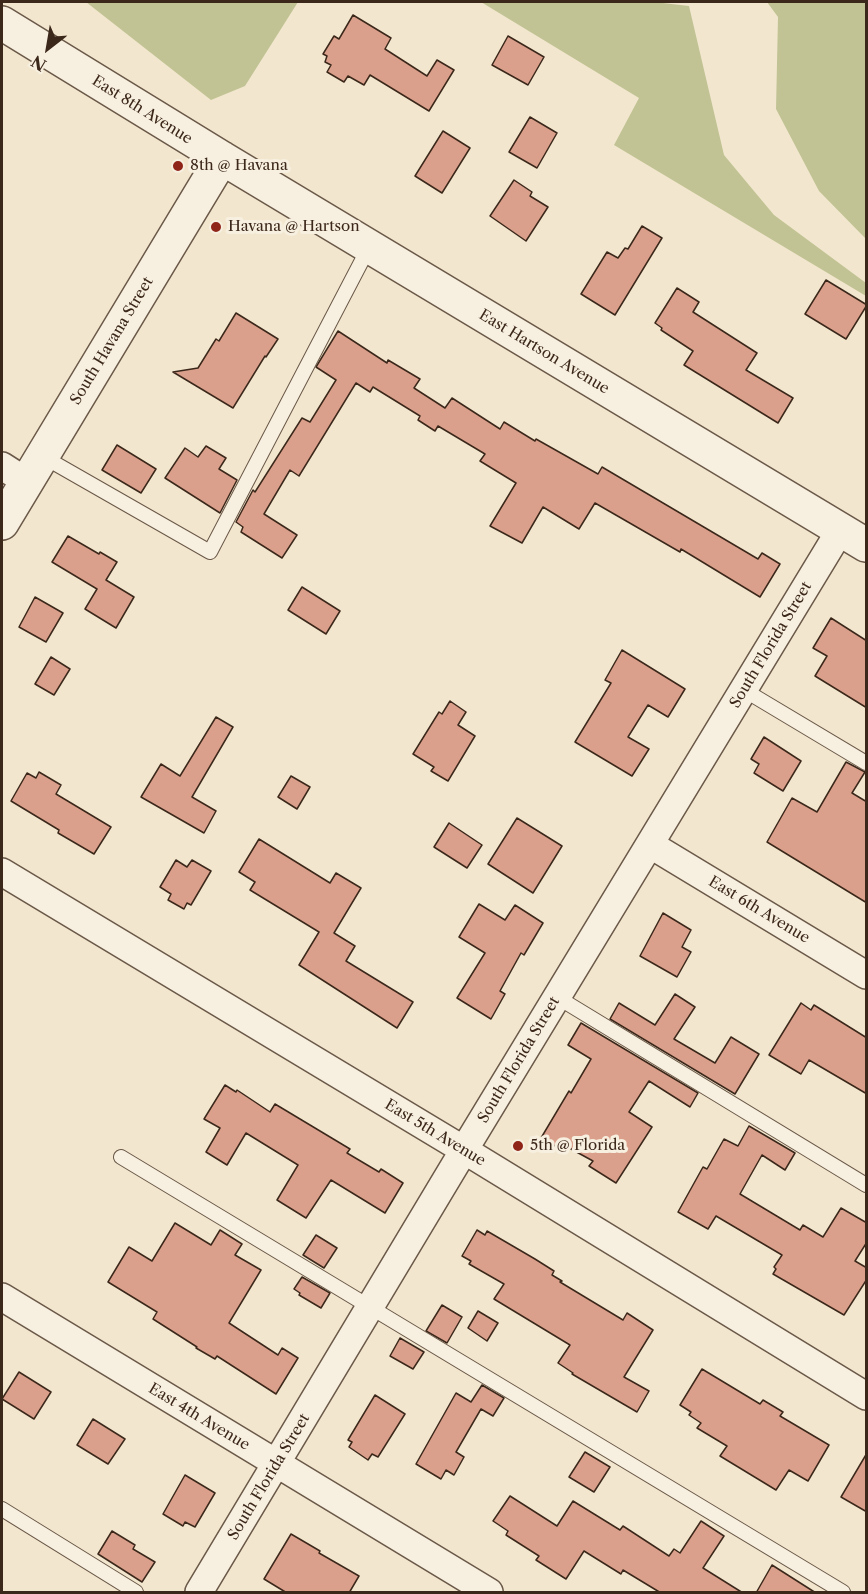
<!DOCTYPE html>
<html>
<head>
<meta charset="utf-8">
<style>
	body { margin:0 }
	#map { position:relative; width:868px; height:1594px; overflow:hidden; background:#f2e7ce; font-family:"Libre Caslon Text",serif }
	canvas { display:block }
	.frame { position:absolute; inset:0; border:3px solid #3c281b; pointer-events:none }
	.north { position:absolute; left:18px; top:18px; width:60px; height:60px; -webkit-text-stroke:4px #f7efdf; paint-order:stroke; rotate:211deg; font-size:16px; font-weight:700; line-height:24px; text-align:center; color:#3c281b }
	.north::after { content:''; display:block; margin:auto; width:21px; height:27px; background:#3c281b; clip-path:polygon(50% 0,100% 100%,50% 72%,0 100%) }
</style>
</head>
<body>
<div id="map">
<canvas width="868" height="1594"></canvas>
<div class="frame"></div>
<div class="north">N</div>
</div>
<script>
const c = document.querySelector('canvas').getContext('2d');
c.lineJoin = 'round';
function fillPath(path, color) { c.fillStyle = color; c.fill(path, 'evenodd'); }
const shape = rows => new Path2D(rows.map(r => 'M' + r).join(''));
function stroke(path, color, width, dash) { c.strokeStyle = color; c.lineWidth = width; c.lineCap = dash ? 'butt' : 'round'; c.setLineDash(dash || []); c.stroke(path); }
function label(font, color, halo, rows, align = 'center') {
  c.font = font + ' "Libre Caslon Text",serif'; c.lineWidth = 6; c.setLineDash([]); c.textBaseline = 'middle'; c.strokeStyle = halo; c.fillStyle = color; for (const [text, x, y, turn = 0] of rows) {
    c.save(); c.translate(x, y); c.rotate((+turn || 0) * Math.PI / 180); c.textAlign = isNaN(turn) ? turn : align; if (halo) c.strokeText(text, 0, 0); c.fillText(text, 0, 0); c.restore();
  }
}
const green = shape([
	[86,2,298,2,245,86,211,100],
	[481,2,654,2,689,6,724,155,774,215,866,283,866,296,614,145,639,98],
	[767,2,866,2,866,239,819,191,776,109,778,17]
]);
const building = shape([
	[353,15,391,38,385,49,427,76,437,60,454,70,429,111,370,75,364,85,348,76,344,82,327,72,331,65,325,62,327,56,323,54,334,36,339,39,353,15],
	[508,36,544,57,528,85,492,65,508,36],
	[530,117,557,133,537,168,509,152,530,117],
	[443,131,470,148,442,193,415,176,443,131],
	[514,180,532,192,530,196,548,207,526,241,490,216,514,180],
	[642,226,662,238,615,315,581,294,607,252,618,258,625,248,628,249,642,226],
	[826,280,867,305,846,339,805,314,826,280],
	[677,288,699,302,693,312,757,353,746,370,793,398,778,423,684,365,693,351,661,330,662,328,655,323,677,288],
	[236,313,278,339,266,357,265,356,233,408,173,372,198,368,216,339,219,341,236,313],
	[338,331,387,363,388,360,420,379,414,388,445,408,452,398,500,429,504,422,535,441,536,439,598,474,602,467,758,559,762,553,780,564,760,597,681,549,680,552,595,503,579,529,543,507,522,543,490,526,516,483,480,461,485,454,438,426,435,431,418,420,420,416,373,387,370,392,356,383,299,476,290,470,264,514,297,535,282,558,241,532,243,527,236,522,253,490,255,492,302,418,310,422,336,380,316,367,338,331],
	[117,445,156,469,141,493,102,470,117,445],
	[206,446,226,458,219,469,237,480,220,513,165,478,185,448,198,457,206,446],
	[68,536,99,554,100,552,117,562,106,580,134,597,116,628,85,609,97,589,52,562,68,536],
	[302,587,340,611,326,634,288,610,302,587],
	[35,597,63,613,46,642,19,627,35,597],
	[831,618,867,641,867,708,815,676,827,656,813,648,831,618],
	[622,650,685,689,668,717,648,705,628,737,649,749,632,776,575,742,611,683,605,680,622,650],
	[51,657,70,669,54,695,35,684,51,657],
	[450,701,466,712,458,725,475,736,448,781,431,771,434,767,413,754,439,712,442,714,450,701],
	[216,717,233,727,192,797,216,811,204,833,141,797,161,764,180,776,216,717],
	[764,737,801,761,783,791,754,773,759,764,751,759,764,737],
	[846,762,865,772,852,793,867,802,867,903,767,842,792,798,817,812,846,762],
	[39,772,61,785,56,794,111,827,94,854,58,833,59,830,11,801,27,773,36,778,39,772],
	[291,776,310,787,297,809,278,797,291,776],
	[517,818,562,846,533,893,488,864,517,818],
	[449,823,482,845,467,868,434,847,449,823],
	[259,839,330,883,336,873,361,888,334,933,355,946,346,961,413,1002,397,1028,299,965,319,932,250,890,255,882,239,872,259,839],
	[176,860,187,867,192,860,211,871,191,905,187,903,184,909,168,900,171,894,160,887,176,860],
	[479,904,505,920,515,905,543,923,524,955,521,953,500,991,505,994,491,1019,457,998,485,953,459,937,479,904],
	[663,913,691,930,682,947,691,952,677,977,640,956,663,913],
	[675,994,695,1007,674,1039,715,1063,731,1037,759,1054,735,1094,610,1019,619,1003,655,1025,675,994],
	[801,1003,811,1010,814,1005,867,1038,867,1094,809,1060,801,1074,769,1055,801,1003],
	[581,1023,698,1093,690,1107,649,1081,629,1112,652,1127,616,1183,589,1166,593,1161,560,1143,557,1147,541,1138,569,1091,571,1093,591,1059,568,1045,581,1023],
	[225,1085,236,1092,237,1090,270,1112,275,1104,350,1149,347,1153,379,1172,381,1169,403,1183,385,1213,331,1180,306,1218,277,1200,298,1165,246,1133,227,1165,206,1152,220,1128,204,1119,225,1085],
	[749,1126,795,1153,785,1170,762,1155,740,1194,800,1230,803,1225,823,1237,841,1208,867,1223,867,1242,855,1261,867,1268,867,1279,844,1315,773,1274,776,1269,774,1267,782,1255,716,1216,708,1229,678,1212,703,1167,707,1169,724,1139,738,1146,749,1126],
	[175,1223,211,1245,220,1230,242,1244,235,1255,261,1270,229,1323,278,1355,282,1348,298,1358,276,1394,217,1356,215,1359,196,1348,197,1347,153,1319,157,1312,108,1282,129,1247,152,1261,175,1223],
	[477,1230,485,1235,487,1231,535,1259,554,1271,552,1275,562,1281,560,1282,623,1320,627,1313,653,1330,624,1377,649,1391,637,1412,572,1374,573,1373,558,1363,570,1345,494,1299,504,1284,469,1264,471,1261,462,1256,477,1230],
	[316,1235,337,1248,324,1268,303,1255,316,1235],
	[302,1277,330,1293,321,1308,299,1295,300,1293,294,1289,302,1277],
	[442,1305,462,1317,447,1343,426,1331,442,1305],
	[478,1311,498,1323,487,1341,468,1328,478,1311],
	[400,1338,424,1352,413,1369,390,1356,400,1338],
	[702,1369,760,1404,763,1400,783,1412,780,1416,829,1445,808,1481,789,1470,776,1490,720,1456,727,1446,697,1428,701,1423,689,1415,691,1412,680,1405,702,1369],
	[19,1372,51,1392,34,1419,2,1399,19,1372],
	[482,1385,504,1398,493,1416,481,1409,456,1452,464,1457,454,1475,446,1470,441,1479,416,1464,456,1393,471,1402,482,1385],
	[375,1395,405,1414,378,1457,372,1454,368,1460,349,1447,352,1442,348,1440,375,1395],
	[93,1419,125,1439,108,1464,77,1445,93,1419],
	[585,1452,610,1467,594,1492,569,1477,585,1452],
	[867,1453,867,1512,841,1497,867,1453],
	[185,1475,215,1493,195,1527,185,1522,183,1526,163,1514,185,1475],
	[510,1496,557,1526,573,1501,620,1530,623,1526,669,1556,674,1549,680,1553,701,1521,724,1536,703,1568,743,1593,661,1593,623,1570,621,1574,584,1551,566,1579,536,1560,539,1556,506,1535,508,1531,493,1521,510,1496],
	[112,1531,135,1545,133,1549,155,1562,142,1582,98,1554,112,1531],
	[291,1534,320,1551,319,1553,359,1576,349,1593,287,1593,264,1579,291,1534],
	[772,1565,816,1593,756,1593,772,1565]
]);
const service = shape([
	[42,456,210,552,369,247],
	[744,690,866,763],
	[557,997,866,1185],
	[121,1157,843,1592],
	[2,1509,136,1592]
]);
const minor = shape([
	[2,466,27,482],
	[651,845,866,975],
	[2,872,464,1150,866,1396],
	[2,1297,489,1592],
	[199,1592,464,1150,841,529]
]);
const tertiary = shape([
	[2,23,222,158,866,545],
	[2,523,222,158]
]);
const markers = [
	[178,166,6,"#8f2418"],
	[216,227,6,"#8f2418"],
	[518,1146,6,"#8f2418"]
];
const streetNames = [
	["East 8th Avenue",142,110,32],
	["South Havana Street",112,341,-59],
	["East Hartson Avenue",544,352,31],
	["South Florida Street",771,645,-59],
	["East 6th Avenue",759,910,31],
	["South Florida Street",519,1060,-59],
	["East 5th Avenue",435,1133,31],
	["East 4th Avenue",199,1417,31],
	["South Florida Street",269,1477,-59]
];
const poiNames = [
	["8th @ Havana",190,166],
	["Havana @ Hartson",228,227],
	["5th @ Florida",530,1146]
];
fillPath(green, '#c1c394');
fillPath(building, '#daa08b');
stroke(building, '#3c281b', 1.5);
stroke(service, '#6a5848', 16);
stroke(minor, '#6a5848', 30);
stroke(tertiary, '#6a5848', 36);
stroke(service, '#f7efdf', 14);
stroke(minor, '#f7efdf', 27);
stroke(tertiary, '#f7efdf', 33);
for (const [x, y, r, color] of markers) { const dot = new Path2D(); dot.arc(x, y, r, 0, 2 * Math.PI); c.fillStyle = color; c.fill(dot); stroke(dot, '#f7efdf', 2); }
label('15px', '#3c281b', '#f7efdf', streetNames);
label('15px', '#3c281b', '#f7efdf', poiNames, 'left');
</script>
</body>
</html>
